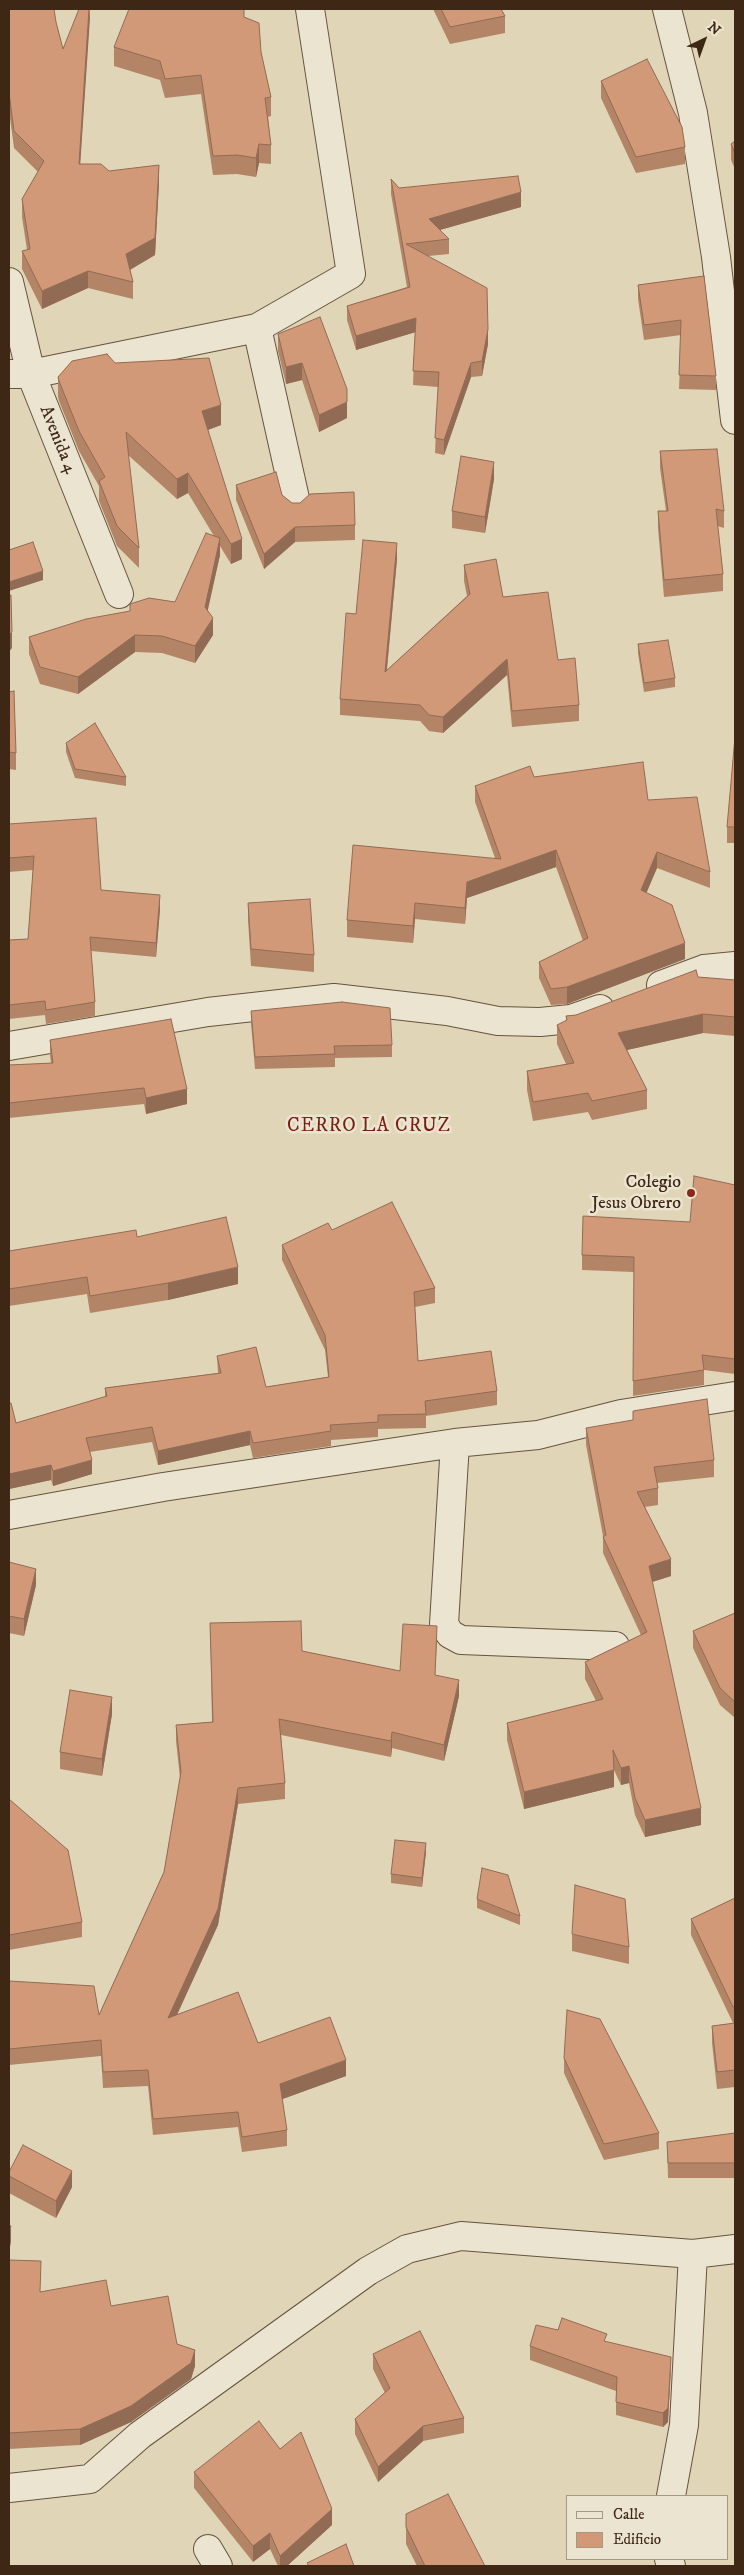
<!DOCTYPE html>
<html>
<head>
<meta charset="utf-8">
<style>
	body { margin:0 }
	#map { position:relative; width:744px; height:2575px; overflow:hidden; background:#e0d6b7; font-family:"IM FELL DW Pica",serif }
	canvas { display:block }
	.frame { position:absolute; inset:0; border:10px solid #3f2715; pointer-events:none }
	.legend { position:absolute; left:566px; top:2495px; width:162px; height:65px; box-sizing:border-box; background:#ebe4d0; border:1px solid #a69885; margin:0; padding:6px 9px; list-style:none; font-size:15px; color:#3f2715 }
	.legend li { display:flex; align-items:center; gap:10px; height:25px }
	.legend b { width:25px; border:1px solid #a69885 }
	.north { position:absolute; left:679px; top:15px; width:50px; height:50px; -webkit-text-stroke:4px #ebe4d0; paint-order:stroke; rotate:42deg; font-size:14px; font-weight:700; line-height:20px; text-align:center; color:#3f2715 }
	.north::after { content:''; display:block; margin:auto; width:18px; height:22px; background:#3f2715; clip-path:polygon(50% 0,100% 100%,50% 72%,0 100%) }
</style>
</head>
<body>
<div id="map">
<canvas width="744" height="2575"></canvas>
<div class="frame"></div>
<ul class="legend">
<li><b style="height:6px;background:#ebe4d0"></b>Calle</li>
<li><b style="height:14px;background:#d19978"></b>Edificio</li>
</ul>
<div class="north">N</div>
</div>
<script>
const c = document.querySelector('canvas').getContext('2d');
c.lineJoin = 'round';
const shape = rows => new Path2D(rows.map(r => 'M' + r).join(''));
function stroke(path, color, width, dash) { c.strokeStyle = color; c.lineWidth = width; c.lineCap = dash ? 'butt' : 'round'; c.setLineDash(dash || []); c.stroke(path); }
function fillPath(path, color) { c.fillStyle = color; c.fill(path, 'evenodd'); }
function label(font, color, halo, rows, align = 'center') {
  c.font = font + ' "IM FELL DW Pica",serif'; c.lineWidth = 5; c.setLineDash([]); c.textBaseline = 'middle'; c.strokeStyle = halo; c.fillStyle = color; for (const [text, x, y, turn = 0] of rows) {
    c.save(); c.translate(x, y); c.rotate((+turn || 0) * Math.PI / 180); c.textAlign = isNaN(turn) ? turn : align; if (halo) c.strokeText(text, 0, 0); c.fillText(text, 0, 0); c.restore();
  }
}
const minor = shape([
	[667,9,693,113,716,257,735,420],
	[9,282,31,374,119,594],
	[257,328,296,503],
	[9,374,31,374,257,328,351,274,310,9],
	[661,985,704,969,735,966],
	[9,1046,208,1012,334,998,447,1011,498,1021,540,1022,571,1019,600,1009],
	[455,1443,444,1624,450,1634,461,1640,615,1646],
	[9,1515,163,1487,455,1443,538,1435,621,1414,735,1396],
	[9,2488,90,2479,140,2435,368,2271,407,2249,461,2236,693,2254,735,2249],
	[671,2496,684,2425,693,2254],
	[208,2549,218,2566],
	[669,2559,671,2566]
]);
const wall = shape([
	[9,9,56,22,63,49,90,9,80,164,159,183,155,255,130,270,133,282,133,299,88,288,42,309,22,269,22,251,27,250,22,217,22,199,38,172,14,148,9,111],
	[433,9,501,9,505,16,505,33,450,44],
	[244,17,261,52,271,97,271,116,268,117,271,145,271,164,259,163,256,177,237,174,213,175,201,94,165,98,160,80,114,66,114,47],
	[601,81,685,147,685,164,636,173,601,98],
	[735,141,735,169,731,160,731,144],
	[391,179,399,188,521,207,440,230,449,239,449,254,428,256,488,344,482,376,471,377,444,455,435,453,438,387,413,385,415,332,356,350,347,320,347,306,407,287,391,194],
	[704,276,716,376,716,390,679,389,681,335,644,340,638,299,638,285],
	[278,334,347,418,319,432,302,380,286,384,278,351],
	[115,363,221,425,208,430,242,559,231,564,220,546,220,555,207,610,213,635,195,663,162,653,135,652,78,694,40,684,29,654,29,637,130,611,130,604,175,602,214,536,188,493,177,499,128,455,139,548,139,568,117,546,99,501,99,486,79,451,59,401,58,397,58,377],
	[660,451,724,511,724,528,717,526,723,574,723,591,664,597,658,528,658,511,666,511,660,468],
	[494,479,485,533,452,528,452,511],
	[236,485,282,495,292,503,355,525,355,540,295,542,264,569,236,500],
	[397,559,387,670,467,596,464,581,464,565,503,597,558,660,579,705,579,721,512,727,507,675,443,733,429,731,420,721,340,715,340,699,356,614],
	[638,644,675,678,675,687,644,692,638,653],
	[9,692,16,753,16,770,9,769],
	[735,737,735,843,727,843,727,827],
	[66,743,126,777,126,786,75,778,66,752],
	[534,777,648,800,710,872,710,888,657,868,646,892,685,959,567,1004,551,1005,539,978,539,962,583,941,556,867,467,898,465,924,415,919,413,943,347,937,347,920,495,858,475,802,475,786],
	[9,824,101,890,160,909,156,957,91,951,95,1002,95,1016,46,1024,45,1015,9,1019,9,940,28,939,33,870,9,872],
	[248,903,314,955,314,972,251,966,248,920],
	[698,977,735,980,735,1036,703,1033,627,1050,647,1090,647,1109,592,1120,588,1112,533,1121,527,1090,527,1071,566,1064,557,1044,557,1025,566,1021,566,1016,576,1015],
	[251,1011,392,1045,392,1057,335,1058,335,1067,255,1069,251,1023],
	[50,1040,187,1104,146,1114,144,1104,9,1118,9,1065,51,1063,50,1055],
	[735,1185,735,1374,704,1370,704,1385,633,1396,634,1272,582,1270,582,1255,690,1222],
	[332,1230,435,1288,435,1303,415,1307,418,1361,497,1391,497,1405,426,1416,426,1428,378,1429,378,1437,331,1440,331,1446,253,1458,250,1445,158,1465,152,1442,90,1452,92,1474,53,1486,51,1480,9,1489,9,1403,16,1423,105,1397,105,1388,218,1373,217,1356,266,1387,328,1377,325,1350,282,1260,282,1245],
	[137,1237,238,1284,168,1300,90,1313,87,1294,9,1306,9,1251],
	[586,1428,714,1460,714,1477,657,1483,658,1488,658,1505,645,1507,671,1576,652,1582,701,1825,645,1837,635,1815,629,1783,621,1785,614,1770,614,1787,524,1809,507,1740,507,1723,596,1701,585,1679,585,1662,641,1635,603,1553,603,1536,586,1445],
	[9,1562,36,1585,24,1636,9,1633],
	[735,1613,735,1718,720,1705,693,1648,693,1631],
	[210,1623,302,1651,400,1671,437,1642,435,1675,459,1696,444,1761,392,1748,391,1757,281,1735,285,1783,285,1799,238,1804,218,1925,177,2015,258,2043,346,2076,282,2099,287,2130,287,2146,242,2152,238,2127,153,2135,148,2086,103,2088,101,2056,9,2065,9,1981,99,2015,164,1872,180,1778,176,1741,176,1725,212,1722],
	[112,1714,102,1776,60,1769,60,1752],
	[9,1799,82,1922,82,1937,9,1950],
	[426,1852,422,1887,391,1883,391,1874],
	[735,1898,735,2022,733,2023,691,1935,691,1919],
	[477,1899,520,1916,520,1925,477,1908],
	[572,1934,629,1947,629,1964,572,1951],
	[735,2023,735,2087,717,2089,712,2043,712,2026],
	[564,2058,659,2133,659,2149,604,2160,564,2073],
	[735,2133,735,2178,668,2178,667,2142],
	[9,2172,72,2187,56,2218,9,2193],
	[9,2260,40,2292,111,2306,177,2344,195,2366,191,2379,131,2422,80,2445,9,2449],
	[607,2342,671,2371,668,2422,663,2427,616,2415,616,2391,530,2360,530,2346],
	[373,2354,464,2418,464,2433,423,2441,378,2482,355,2434,355,2419,385,2393,373,2369],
	[194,2472,332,2525,287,2566,278,2566,270,2549,253,2562,194,2488],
	[406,2514,485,2566,417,2566,406,2544]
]);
const shadedWall = shape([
	[89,9,90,18,79,182,79,164],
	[259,144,259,163,256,177,256,158],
	[159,165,159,183,155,255,126,272,126,254],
	[521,192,521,207,429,233,429,219],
	[88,271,88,288,42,309,42,291],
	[416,318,416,332,356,350,356,336],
	[488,329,488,344,482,376,482,361],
	[302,363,302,380,286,384,286,367],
	[471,363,471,377,444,455,444,440],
	[347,402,347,418,319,432,319,415],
	[221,405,221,425,202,432,202,411],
	[494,462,494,479,485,533,485,517],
	[188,473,188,493,177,499,177,479],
	[295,527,295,542,264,569,264,554],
	[220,538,220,555,205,623,205,607],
	[242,539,242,559,231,564,231,544],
	[397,543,397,559,385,688,385,672],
	[43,571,43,580,9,591,9,582],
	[213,618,213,635,195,663,195,646],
	[12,632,12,648,9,652,9,635],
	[135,635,135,652,78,694,78,677],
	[507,659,507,675,443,733,443,717],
	[556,850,556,867,467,898,465,924,465,908,467,882],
	[657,852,657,868,641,906,641,890],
	[160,895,160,909,156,957,156,943],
	[415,903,415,919,413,943,413,926],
	[685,943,685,959,567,1004,567,987],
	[703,1014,703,1033,618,1052,618,1033],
	[187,1089,187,1104,146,1114,146,1098],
	[238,1267,238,1284,168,1300,168,1283],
	[250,1431,250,1445,158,1465,158,1451],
	[92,1460,92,1474,53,1486,53,1471],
	[51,1465,51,1480,9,1489,9,1474],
	[671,1559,671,1576,649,1583,649,1566],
	[36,1569,36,1585,24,1636,24,1619],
	[459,1680,459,1696,444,1761,444,1745],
	[112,1697,112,1714,102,1776,102,1759],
	[392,1732,392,1748,391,1757,391,1741],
	[629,1766,629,1783,621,1785,621,1768],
	[614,1770,614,1787,524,1809,524,1792],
	[238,1788,238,1804,218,1925,168,2034,168,2018],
	[701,1808,701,1825,645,1837,645,1820],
	[426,1843,426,1852,422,1887,422,1878],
	[346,2060,346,2076,280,2100,280,2084],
	[72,2171,72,2187,56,2218,56,2201],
	[11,2226,11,2242,9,2252,9,2235],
	[195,2350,195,2366,191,2379,131,2422,80,2445,80,2429],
	[671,2357,668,2422,663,2427,663,2413],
	[423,2426,423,2441,378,2482,378,2467],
	[332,2509,332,2525,287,2566,280,2566,280,2556],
	[270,2533,270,2549,253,2562,253,2546]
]);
const building = shape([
	[9,9,54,9,56,22,63,49,79,9,89,9,79,164,101,164,109,171,159,165,155,238,126,254,133,282,88,271,42,291,22,251,30,249,22,199,44,161,14,131,9,93,9,9],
	[129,9,244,9,244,17,259,23,261,52,271,97,265,98,271,145,259,144,256,158,237,155,213,156,201,75,165,79,160,61,114,47,129,9],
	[441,9,501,9,505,16,450,27,441,9],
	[647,59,682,127,685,147,636,157,601,81,647,59],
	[735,141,735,153,731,144,735,141],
	[518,176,521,192,429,219,449,239,406,244,487,288,488,329,482,361,471,363,444,440,435,438,439,372,413,371,416,318,356,336,347,306,410,287,391,179,399,188,518,176],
	[704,276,716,376,679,375,681,320,644,325,638,285,704,276],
	[320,317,347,389,347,402,319,415,302,363,286,367,278,334,320,317],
	[107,354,115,363,209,358,221,405,202,411,242,539,231,544,188,473,177,479,126,432,139,548,117,526,99,481,105,477,79,431,59,381,58,377,72,361,107,354],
	[717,449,724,511,716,509,723,574,664,580,658,511,668,511,660,451,717,449],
	[461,456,494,462,485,517,452,511,461,456],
	[276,472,282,495,292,503,300,503,310,494,354,492,355,525,295,527,264,554,236,485,276,472],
	[206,533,220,538,205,607,213,618,195,646,162,636,135,635,78,677,40,667,29,637,86,619,130,611,130,604,149,598,175,602,206,533],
	[363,540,397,543,385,672,470,594,464,565,496,559,503,597,548,592,558,660,575,658,579,705,512,711,507,659,443,717,429,715,420,705,340,699,346,613,356,614,363,540],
	[33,542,43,571,9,582,9,550,33,542],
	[9,595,11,595,12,632,9,635,9,595],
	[668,640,675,678,644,683,638,644,668,640],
	[14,691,16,753,9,752,9,692,14,691],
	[95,723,126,777,75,769,66,743,95,723],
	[735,737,735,827,727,827,735,737],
	[643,762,648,800,697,797,710,872,657,852,641,890,672,905,685,943,567,987,551,989,539,962,588,938,556,850,467,882,465,908,415,903,413,926,347,920,353,845,501,859,475,786,530,766,534,777,643,762],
	[96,818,101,890,160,895,156,943,90,937,95,1002,46,1010,45,1001,9,1005,9,940,28,939,34,856,9,858,9,824,96,818],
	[310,899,314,955,251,949,248,903,310,899],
	[696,970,698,977,735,980,735,1017,703,1014,618,1033,647,1090,592,1101,588,1093,533,1102,527,1071,574,1063,557,1025,567,1020,566,1016,576,1015,696,970],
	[342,1002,390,1008,392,1045,334,1046,335,1054,255,1057,251,1011,342,1002],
	[171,1019,187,1089,146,1098,144,1088,9,1103,9,1065,53,1063,50,1040,171,1019],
	[694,1176,735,1185,735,1359,702,1355,704,1370,633,1381,634,1257,582,1255,583,1216,690,1222,694,1176],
	[392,1202,435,1288,414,1292,418,1361,491,1351,497,1391,425,1401,426,1414,378,1415,378,1422,330,1425,331,1431,253,1443,250,1431,158,1451,152,1427,86,1438,92,1460,53,1471,51,1465,9,1474,9,1403,11,1403,16,1423,107,1396,105,1388,221,1373,217,1356,256,1347,266,1387,329,1377,325,1335,282,1245,328,1223,332,1230,392,1202],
	[226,1217,238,1267,168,1283,90,1296,87,1277,9,1289,9,1251,136,1230,137,1237,226,1217],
	[707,1399,714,1460,654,1467,658,1488,637,1492,671,1559,649,1566,701,1808,645,1820,635,1798,629,1766,621,1768,613,1750,614,1770,524,1792,507,1723,603,1699,585,1662,647,1632,603,1537,606,1535,586,1428,633,1420,633,1411,707,1399],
	[9,1562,36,1569,24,1619,9,1616,9,1562],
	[735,1613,735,1702,720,1688,693,1631,735,1613],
	[301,1621,302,1651,400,1671,403,1624,437,1626,435,1675,459,1680,444,1745,392,1732,391,1741,279,1719,285,1783,238,1788,218,1909,168,2018,238,1992,258,2043,330,2017,346,2060,280,2084,287,2130,242,2137,238,2112,153,2119,148,2070,103,2072,101,2040,9,2049,9,1981,94,1986,99,2015,164,1872,181,1772,176,1725,213,1722,210,1623,301,1621],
	[70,1690,112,1697,102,1759,60,1752,70,1690],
	[9,1799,68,1850,82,1922,9,1935,9,1799],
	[395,1840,426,1843,422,1878,391,1874,395,1840],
	[482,1868,508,1875,520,1916,477,1899,482,1868],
	[575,1885,625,1899,629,1947,572,1934,575,1885],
	[735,1898,735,2006,733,2007,691,1919,735,1898],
	[567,2010,600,2019,659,2133,604,2144,564,2058,567,2010],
	[735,2023,735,2070,717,2072,712,2026,735,2023],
	[735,2133,735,2163,668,2163,667,2142,735,2133],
	[23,2145,72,2171,56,2201,9,2176,9,2172,23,2145],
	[9,2225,11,2226,9,2235,9,2225],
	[9,2260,41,2261,40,2292,106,2280,111,2306,168,2296,177,2344,195,2350,191,2363,131,2406,80,2429,9,2433,9,2260],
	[562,2318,607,2334,604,2341,671,2357,668,2408,663,2413,616,2402,617,2377,530,2346,536,2325,558,2330,562,2318],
	[420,2331,464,2418,423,2426,378,2467,355,2419,390,2388,373,2354,420,2331],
	[259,2421,280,2449,301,2432,332,2509,280,2556,270,2533,253,2546,194,2472,259,2421],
	[448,2494,485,2566,425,2566,406,2527,406,2514,448,2494],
	[346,2544,354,2566,309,2566,307,2563,346,2544]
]);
const markers = [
	[691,1193,5,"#8f2418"]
];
const streetNames = [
	["Avenida 4",57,440,68]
];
const poiNames = [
	["Colegio",681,1183],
	["Jesus Obrero",681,1204]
];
const neighbourhoodNames = [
	["CERRO LA CRUZ",369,1127]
];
stroke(minor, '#67533e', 30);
stroke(minor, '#ebe4d0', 28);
fillPath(wall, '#b48467');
fillPath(shadedWall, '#926b54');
fillPath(building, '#d19978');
stroke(building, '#926b54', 1);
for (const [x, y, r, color] of markers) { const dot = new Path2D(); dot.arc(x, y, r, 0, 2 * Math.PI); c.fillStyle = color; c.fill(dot); stroke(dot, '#ebe4d0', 2); }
label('18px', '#3f2715', '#ebe4d0', streetNames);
label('18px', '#3f2715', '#ebe4d0', poiNames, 'right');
c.letterSpacing = '1px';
label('19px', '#7a1f14', '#ebe4d0', neighbourhoodNames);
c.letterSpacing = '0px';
</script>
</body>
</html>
